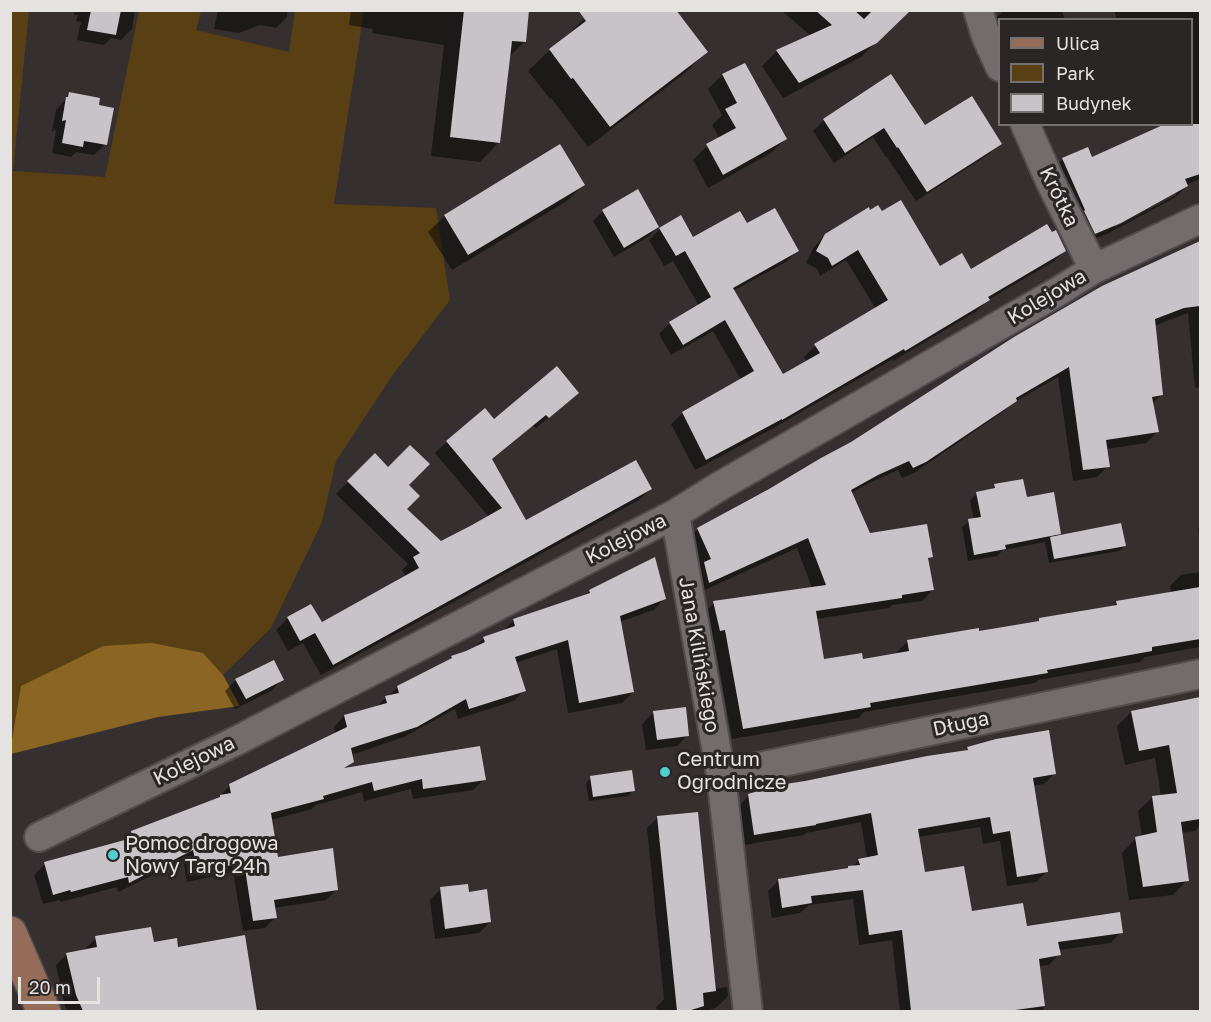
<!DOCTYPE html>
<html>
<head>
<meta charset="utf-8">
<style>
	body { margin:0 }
	#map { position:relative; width:1211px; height:1022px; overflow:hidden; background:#352f30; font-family:"Golos Text",sans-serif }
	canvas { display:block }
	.frame { position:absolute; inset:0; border:12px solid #e5e2e2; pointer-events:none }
	.legend { position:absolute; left:998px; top:18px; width:195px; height:108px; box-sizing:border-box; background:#2b2626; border:2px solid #757171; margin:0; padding:8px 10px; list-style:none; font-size:18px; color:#e5e2e2 }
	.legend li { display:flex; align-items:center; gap:12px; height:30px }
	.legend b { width:30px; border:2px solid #757171 }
	.scale { position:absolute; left:18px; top:977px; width:82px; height:27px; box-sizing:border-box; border:3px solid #e5e2e2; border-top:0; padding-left:8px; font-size:18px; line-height:21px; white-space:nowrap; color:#e5e2e2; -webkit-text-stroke:4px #2b2626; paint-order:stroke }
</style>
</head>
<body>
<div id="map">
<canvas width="1211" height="1022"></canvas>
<div class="frame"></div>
<ul class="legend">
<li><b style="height:8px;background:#956b59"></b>Ulica</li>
<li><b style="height:16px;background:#594014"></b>Park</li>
<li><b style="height:16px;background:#c8c3c7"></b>Budynek</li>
</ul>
<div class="scale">20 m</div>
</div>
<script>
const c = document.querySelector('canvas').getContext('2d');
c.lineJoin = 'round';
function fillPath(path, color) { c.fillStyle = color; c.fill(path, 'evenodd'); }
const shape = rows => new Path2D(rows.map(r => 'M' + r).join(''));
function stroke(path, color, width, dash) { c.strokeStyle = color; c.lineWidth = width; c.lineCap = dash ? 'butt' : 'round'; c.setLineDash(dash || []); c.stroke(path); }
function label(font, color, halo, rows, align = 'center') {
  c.font = font + ' "Golos Text",sans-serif'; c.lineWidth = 6; c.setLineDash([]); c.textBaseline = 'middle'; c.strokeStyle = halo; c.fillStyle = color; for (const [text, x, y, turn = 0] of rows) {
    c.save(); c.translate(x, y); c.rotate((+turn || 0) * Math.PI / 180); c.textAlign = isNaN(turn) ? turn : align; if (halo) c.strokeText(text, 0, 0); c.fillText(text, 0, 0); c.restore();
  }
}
const green = shape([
	[11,11,29,11,13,171,105,177,139,11,201,11,196,30,289,52,295,11,364,11,334,204,436,208,450,300,392,376,336,461,322,522,271,628,223,675,203,653,11,746]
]);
const forest = shape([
	[152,643,203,653,223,675,240,706,158,717,11,754,11,746,21,686,103,646]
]);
const shadow = shape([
	[75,10,135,10,132,29,121,40,111,38,104,45,77,40,81,22,76,21,78,15,74,15],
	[218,10,288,10,287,17,276,28,260,25,239,33,214,29],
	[351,10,528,10,524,42,509,57,499,142,480,162,431,156,444,45,372,33,373,29,349,25],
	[595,10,706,52,685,73,588,147,551,98,550,99,528,71,550,50,563,40,584,19],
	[781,10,909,10,861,57,783,98,762,66,777,51,811,36],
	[1004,10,1062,10,1065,20,1000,20,1000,33,995,19],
	[1114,10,1200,10,1200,179,1186,185,1187,186,1176,197,1109,233,1084,243,1053,170,1063,159,1092,159,1192,124,1192,20,1117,20],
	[1176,191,1176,195,1115,227,1113,225],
	[745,65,786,139,771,153,708,188,693,160,707,146,720,139,712,125,722,115,708,89,722,75],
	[890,76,924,128,1000,143,989,154,916,201,887,157,886,157,873,137,834,163,813,131,824,120],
	[70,94,105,144,94,155,76,152,71,157,52,153,56,130,52,131,56,110],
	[583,185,567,201,452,270,428,232,445,216],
	[603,211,658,227,648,237,614,257,593,221],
	[746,225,797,251,786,262,733,291,782,376,807,362,804,357,815,346,876,309,846,260,820,276,817,269,806,263,814,247,825,236,939,268,971,271,1065,250,1053,262,986,301,977,311,893,361,893,359,770,430,695,470,671,424,683,413,741,380,713,331,671,355,659,334,670,323,699,306,673,261,664,266,649,240,660,229,693,239],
	[1200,242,1200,387,1195,388,1188,313,1154,326,1162,394,1152,404,1157,432,1146,443,1106,449,1108,466,1097,477,1073,481,1058,377,1011,404,1004,411,914,473,902,478,898,470,865,485,850,494,869,535,931,557,927,560,933,590,922,601,892,605,889,608,816,619,822,661,862,660,897,654,897,652,908,641,978,633,1035,624,1039,620,1113,607,1117,603,1171,593,1170,586,1181,575,1200,572,1200,647,1145,657,1140,662,1038,680,1035,683,864,712,858,718,732,739,714,640,709,641,703,614,714,603,812,588,797,548,698,593,693,574,700,568,687,540,698,529,852,443,1175,255],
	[565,404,536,428,533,425,491,460,525,522,651,489,639,500,321,675,303,643,288,651,276,630,288,618,321,624,406,577,402,570,408,564,336,494,375,455,407,485,405,509,440,543,489,517,435,453,447,442,494,421],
	[995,486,1026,498,1059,534,1056,537,1125,546,1119,551,1049,563,1045,542,1003,550,997,556,968,561,962,527,969,521,974,520,970,500,977,494,989,491],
	[1200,527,1200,544,1198,529],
	[590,591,664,599,654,610,619,622,633,692,622,703,568,713,557,649,515,663,524,690,514,701,458,719,455,709,404,737,351,755,353,761,345,769,484,780,473,790,413,799,411,789,364,801,362,792,316,805,312,809,271,820,277,859,337,889,326,900,274,908,276,917,265,928,243,931,233,872,187,882,183,860,118,892,117,887,60,902,60,900,43,904,34,875,45,864,121,843,132,832,216,801,230,785,335,734,334,727,344,716,376,707,398,687,447,662,452,657,473,649,484,638,503,631,514,620,584,596],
	[236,680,282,680,271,691,235,709,225,691],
	[1200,698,1200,825,1195,831,1181,833,1187,880,1173,895,1129,900,1122,853,1136,838,1142,837,1138,811,1153,797,1161,796,1155,758,1125,765,1117,726,1131,712],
	[653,713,688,735,677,746,646,750,642,724],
	[968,748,1054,774,1044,784,1032,786,1046,872,1036,882,1007,886,1000,841,983,844,980,827,918,837,924,873,970,913,1026,928,1121,932,1111,943,1058,950,1059,954,1049,965,1038,966,1044,1012,900,1012,892,940,859,945,853,899,809,905,800,913,772,918,768,891,779,880,852,867,859,860,867,859,861,822,806,833,804,835,744,845,739,806,749,795,965,752],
	[591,778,633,790,628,796,589,801,586,783],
	[658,817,714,989,727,987,728,996,717,1007,705,1012,657,1012,656,1007,664,999,647,828],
	[441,889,490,922,479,933,435,939,430,900],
	[244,937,256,1012,207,1012,204,996,163,1004,164,1012,68,1012,65,1006,56,965,67,954,85,951,85,949,96,938,153,944,177,948]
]);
const building = shape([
	[91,10,121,10,116,35,87,30],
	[464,10,529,10,526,42,512,41,500,143,450,137],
	[578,10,676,10,708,52,610,127,573,78,571,79,549,49,586,21],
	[815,10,854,10,864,19,873,10,911,10,877,43,799,83,776,50,832,25],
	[745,63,787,139,723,175,706,144,736,128,725,109,737,103,722,74],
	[891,74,925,125,972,96,1002,144,927,192,898,147,897,148,884,128,845,153,823,119],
	[69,92,100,98,99,105,114,108,107,145,84,141,83,147,62,143,66,120,62,121,66,97,68,97],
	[1165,124,1200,124,1200,174,1185,179,1188,186,1121,223,1095,234,1084,211,1085,210,1062,158,1088,147,1092,157],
	[560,144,585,185,468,255,444,215],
	[638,189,659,227,624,248,602,210],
	[901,200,940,266,962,253,971,269,1047,224,1052,232,1056,230,1066,251,988,297,990,300,905,351,904,349,782,420,782,419,706,460,682,412,754,371,725,320,683,345,669,322,711,297,685,251,676,256,659,228,681,215,693,237,740,211,747,223,775,208,799,251,733,288,783,374,820,353,814,344,888,300,858,250,832,266,828,258,816,251,825,234,869,207,870,210,878,205,882,211],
	[1200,241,1200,306,1184,308,1155,319,1163,395,1152,397,1159,432,1106,440,1110,467,1083,470,1069,367,1016,398,1017,401,926,462,913,468,909,461,878,475,851,490,870,533,927,524,933,557,928,558,934,590,902,595,902,598,816,611,824,659,862,653,863,659,909,651,907,640,979,628,979,631,1039,621,1039,618,1117,605,1116,601,1200,587,1200,639,1152,647,1152,651,1047,670,1048,673,870,703,871,707,743,729,725,630,720,631,713,601,826,585,808,538,709,583,704,562,711,559,697,528,769,489,821,458,851,442,1014,337,1102,286],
	[557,366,579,393,549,418,546,415,492,459,526,520,636,460,652,489,333,665,315,633,300,641,287,617,311,604,322,622,419,568,413,557,420,553,347,481,375,453,388,467,410,445,430,464,409,485,420,496,407,509,441,541,472,525,502,508,446,441,485,408,494,419],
	[1023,479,1027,497,1054,492,1061,534,1005,545,1006,549,974,555,968,519,981,517,976,492,995,488,994,484],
	[1121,523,1126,546,1054,559,1050,537],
	[655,557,666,599,620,616,634,692,579,703,568,640,515,657,526,691,469,709,466,699,417,727,351,748,354,762,344,768,480,746,486,780,423,789,422,779,374,791,372,782,323,796,324,799,271,813,278,857,333,848,338,890,274,900,277,918,253,921,244,862,198,873,193,850,129,883,128,877,71,892,70,890,53,895,44,862,132,838,131,831,220,797,220,795,231,793,229,784,347,727,344,715,387,703,385,696,399,693,397,686,452,658,451,656,466,651,485,642,483,637,515,626,513,619,590,593,589,590],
	[274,660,284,680,246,699,235,679],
	[1200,697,1200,819,1181,822,1189,881,1143,887,1135,837,1157,832,1152,796,1177,793,1169,745,1139,751,1131,711],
	[686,707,689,736,657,740,653,711],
	[1049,730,1056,774,1033,778,1048,872,1017,877,1010,831,993,834,990,817,918,829,925,872,964,866,972,911,1023,903,1027,926,1120,912,1123,933,1058,942,1061,955,1039,959,1045,1006,1008,1011,911,1011,902,930,869,935,863,890,811,896,812,903,782,908,778,879,848,868,848,866,860,865,858,859,878,855,871,813,816,824,816,825,754,835,748,794,779,785,805,781,927,756,968,750,967,747,996,739],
	[632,770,635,791,593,797,590,776],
	[698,812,716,991,703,993,704,1006,688,1011,677,1011,657,816],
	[468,884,469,892,487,889,491,922,445,929,440,887],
	[151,927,154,942,177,938,178,947,245,935,257,1011,83,1011,76,995,66,953,97,947,95,936]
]);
const minor = shape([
	[978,10,986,36,1000,67],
	[1025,124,1051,183,1094,269],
	[675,514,721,775,748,1012],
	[721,775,1200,674],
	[39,837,234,742,675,514,720,486,1059,291,1094,269,1200,219]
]);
const secondary = shape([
	[10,933,44,1012]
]);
const markers = [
	[665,772,6,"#52cdcd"],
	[113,855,6,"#52cdcd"]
];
const streetNames = [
	["Krótka",1059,197,64],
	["Kolejowa",1047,297,-31],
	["Kolejowa",626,539,-27],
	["Jana Kilińskiego",699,655,80],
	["Długa",961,724,-12],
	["Kolejowa",194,761,-26]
];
const poiNames = [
	["Centrum",677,760],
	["Ogrodnicze",677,783],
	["Pomoc drogowa",125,844],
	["Nowy Targ 24h",125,867]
];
fillPath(green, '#594014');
fillPath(forest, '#8a6524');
fillPath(shadow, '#0007');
fillPath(building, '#c8c3c7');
stroke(minor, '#504c4d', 32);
stroke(secondary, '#504c4d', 36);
stroke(minor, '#726c6d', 28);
stroke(secondary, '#956b59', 33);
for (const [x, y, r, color] of markers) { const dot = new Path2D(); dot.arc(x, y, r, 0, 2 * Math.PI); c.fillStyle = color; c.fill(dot); stroke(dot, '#2b2626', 2); }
label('20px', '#e5e2e2', '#2b2626', streetNames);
label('20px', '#e5e2e2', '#2b2626', poiNames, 'left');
</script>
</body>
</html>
